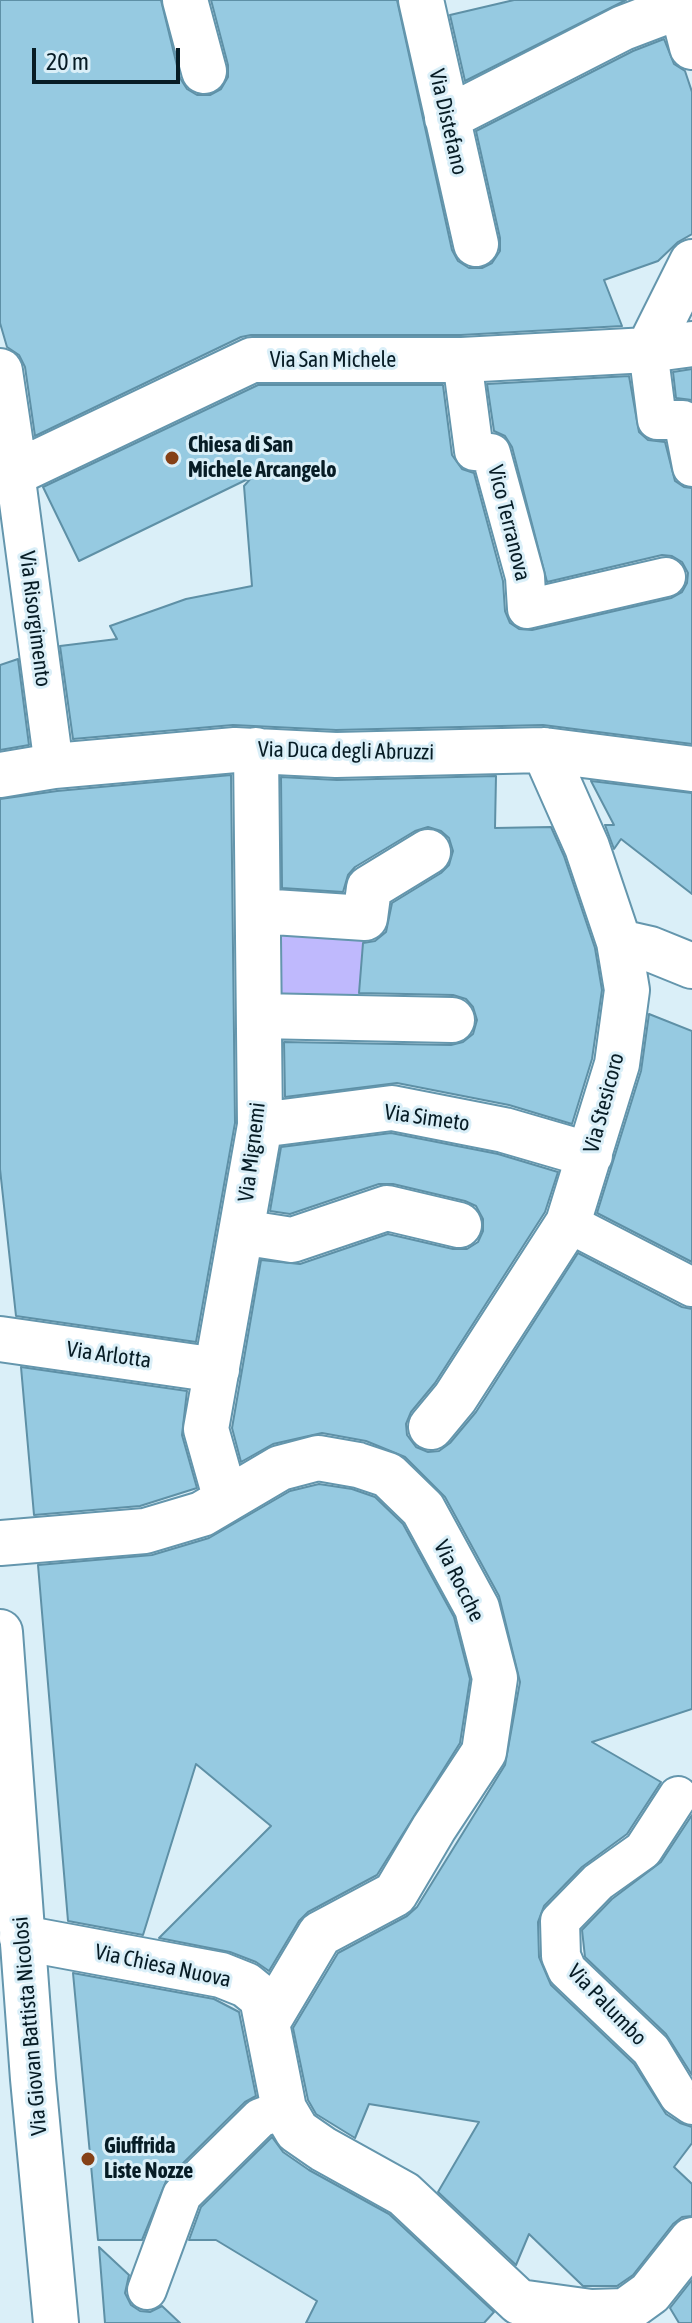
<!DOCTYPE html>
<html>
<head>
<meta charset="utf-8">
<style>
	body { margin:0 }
	#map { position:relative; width:692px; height:2323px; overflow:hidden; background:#daeff8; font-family:"Asap Condensed",sans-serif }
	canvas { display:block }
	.scale { position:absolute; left:32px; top:48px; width:148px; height:36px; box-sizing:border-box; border:4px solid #071c25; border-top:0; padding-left:10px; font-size:24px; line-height:28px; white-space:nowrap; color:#071c25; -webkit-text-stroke:6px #daeff8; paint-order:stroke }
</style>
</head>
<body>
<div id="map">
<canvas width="692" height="2323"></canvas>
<div class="scale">20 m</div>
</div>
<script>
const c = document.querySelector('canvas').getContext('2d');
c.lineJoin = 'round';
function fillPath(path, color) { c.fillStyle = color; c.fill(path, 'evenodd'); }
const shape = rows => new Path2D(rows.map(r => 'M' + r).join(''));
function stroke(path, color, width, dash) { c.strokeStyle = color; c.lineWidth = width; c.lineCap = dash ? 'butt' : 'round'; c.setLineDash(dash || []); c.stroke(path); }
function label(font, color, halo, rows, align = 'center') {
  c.font = font + ' "Asap Condensed",sans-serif'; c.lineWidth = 6; c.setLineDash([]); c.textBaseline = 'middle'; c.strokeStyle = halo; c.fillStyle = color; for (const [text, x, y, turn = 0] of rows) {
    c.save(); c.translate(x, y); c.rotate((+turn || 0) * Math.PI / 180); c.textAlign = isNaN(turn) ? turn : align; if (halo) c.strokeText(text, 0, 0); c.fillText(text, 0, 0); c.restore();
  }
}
const green = shape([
	[273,924,363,937,358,1003,273,1002]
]);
const building = shape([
	[0,0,161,0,180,78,187,89,197,95,210,95,221,89,228,77,228,65,211,0,397,0,452,250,458,261,469,268,482,268,492,263,500,251,500,238,476,131,633,51,664,39,674,64,685,71,692,92,692,234,678,242,658,261,604,280,622,326,461,335,251,335,241,337,35,436,25,367,19,355,7,347,0,323,0,0],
	[514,0,626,0,465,81,450,15,514,0],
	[692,369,692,400,676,398,673,372,692,369],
	[629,376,639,432,648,440,665,442,675,481,684,487,692,488,692,744,543,725,336,730,233,725,73,739,60,646,117,639,110,626,186,599,252,586,244,486,252,477,79,561,43,487,258,385,443,385,452,455,462,469,474,473,503,581,505,611,510,623,519,629,532,630,671,598,682,592,687,583,688,573,682,562,672,556,662,555,547,582,512,447,505,436,494,431,487,384,629,376],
	[18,659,29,745,0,750,0,665,18,659],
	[231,775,235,1123,196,1342,16,1316,0,1169,0,799,57,791,231,775],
	[496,776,495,828,551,827,564,856,595,948,602,990,592,1059,572,1124,509,1105,397,1083,285,1097,284,1042,451,1045,463,1042,473,1034,477,1020,473,1007,466,999,453,995,359,993,363,943,375,941,386,932,392,903,441,873,449,865,453,851,449,838,441,831,428,827,415,831,355,867,348,875,343,892,282,888,281,777,337,780,496,776],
	[591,781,692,793,692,894,621,839,614,849,605,825,614,825,591,781],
	[649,1014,692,1031,692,1262,597,1213,641,1071,649,1014],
	[391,1133,498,1154,558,1172,545,1212,435,1383,411,1412,406,1424,407,1435,416,1447,428,1452,439,1451,450,1443,476,1412,578,1253,682,1307,692,1309,692,1709,592,1742,661,1782,627,1834,582,1867,544,1906,538,1922,539,1957,551,1985,634,2064,666,2114,680,2123,692,2127,692,2143,674,2167,692,2184,692,2216,682,2217,673,2224,633,2275,617,2286,583,2286,529,2234,516,2265,438,2192,479,2122,369,2104,355,2138,316,2114,308,2100,293,2028,338,1953,407,1916,417,1907,505,1765,520,1682,499,1596,445,1497,405,1457,366,1441,322,1433,273,1444,241,1462,232,1428,261,1260,300,1264,388,1234,453,1249,467,1249,478,1242,483,1231,483,1219,476,1206,465,1201,393,1184,379,1184,290,1214,270,1211,281,1147,391,1133],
	[21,1367,187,1391,182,1435,197,1488,140,1506,34,1515,21,1367],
	[319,1484,352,1489,375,1497,403,1524,454,1617,470,1679,460,1743,377,1875,308,1912,299,1921,269,1971,256,1962,230,1952,159,1938,271,1826,196,1764,143,1935,68,1921,38,1565,152,1555,209,1538,290,1491,319,1484],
	[692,1815,692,2075,666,2034,585,1957,582,1930,612,1899,661,1862,692,1815],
	[73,1973,214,1999,239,2012,256,2096,245,2102,167,2179,142,2240,98,2240,73,1973],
	[272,2137,283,2152,309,2170,389,2214,494,2312,484,2323,306,2323,317,2301,216,2240,189,2240,201,2207,272,2137],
	[99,2247,129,2275,125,2293,131,2305,140,2311,150,2312,162,2306,180,2323,105,2323,99,2247],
	[692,2280,692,2323,679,2323,670,2308,692,2280]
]);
const pedestrian = shape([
	[648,350,657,420,683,420,692,467],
	[462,360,474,451,491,453,525,577,527,609,666,577],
	[15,472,54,766],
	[568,1223,692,1287],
	[678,1796,643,1850,598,1882,560,1921,561,1956,567,1970,651,2050,679,2096,692,2105],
	[147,2290,182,2195,260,2118,284,2109]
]);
const minor = shape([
	[185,0,204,71],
	[421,0,476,244],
	[680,0,692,47],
	[447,118,623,28,681,6],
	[648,350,692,262],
	[0,371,15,472],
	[0,480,252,360,462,360,648,350,692,344],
	[0,775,54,766,235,750,336,755,544,750,692,769],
	[258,911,365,918,369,888,428,852],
	[619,942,650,949,692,966],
	[259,1016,452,1020],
	[260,1125,392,1108,504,1130,590,1155],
	[241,1232,292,1240,387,1208,459,1225],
	[0,1339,217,1370],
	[431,1427,455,1398,568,1223,617,1064,627,990,619,942,587,847,544,750],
	[226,1500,206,1429,260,1125,256,750],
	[0,1543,145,1531,202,1514,280,1468,318,1458,358,1465,388,1475,423,1509,477,1608,495,1678,484,1752,434,1828,395,1894,320,1934,267,2023],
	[22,1938,221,1975,246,1985,262,1998,284,2109,297,2131,323,2149,404,2194,519,2302],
	[519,2302,591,2312,625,2311,650,2293,692,2240]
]);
const tertiary = shape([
	[0,1632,33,2079,56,2323]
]);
const markers = [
	[172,458,8,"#854117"],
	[88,2159,8,"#854117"]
];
const streetNames = [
	["Via Distefano",448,122,77],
	["Via San Michele",333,360],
	["Vico Terranova",509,523,76],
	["Via Risorgimento",35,619,83],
	["Via Duca degli Abruzzi",346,751,1],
	["Via Stesicoro",604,1103,-75],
	["Via Simeto",427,1118,8],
	["Via Mignemi",252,1152,-83],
	["Via Arlotta",109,1355,8],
	["Via Rocche",459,1581,64],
	["Via Chiesa Nuova",163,1966,12],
	["Via Palumbo",607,2005,46],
	["Via Giovan Battista Nicolosi",30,2026,-95]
];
const poiNames = [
	["Chiesa di San",188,445],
	["Michele Arcangelo",188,470],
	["Giuffrida",104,2146],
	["Liste Nozze",104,2171]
];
fillPath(green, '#bfb9fd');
fillPath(building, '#96cae1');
stroke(building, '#5e90a6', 2);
stroke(pedestrian, '#6496ad', 42);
stroke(minor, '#6496ad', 48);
stroke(tertiary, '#6496ad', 48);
stroke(pedestrian, '#fff', 38);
stroke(minor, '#fff', 44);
stroke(tertiary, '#fff', 44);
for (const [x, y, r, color] of markers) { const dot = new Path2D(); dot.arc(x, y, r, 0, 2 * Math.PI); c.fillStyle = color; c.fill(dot); stroke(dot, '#daeff8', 3); }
label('22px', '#071c25', '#daeff8', streetNames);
label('bold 22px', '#071c25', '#daeff8', poiNames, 'left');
</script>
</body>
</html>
